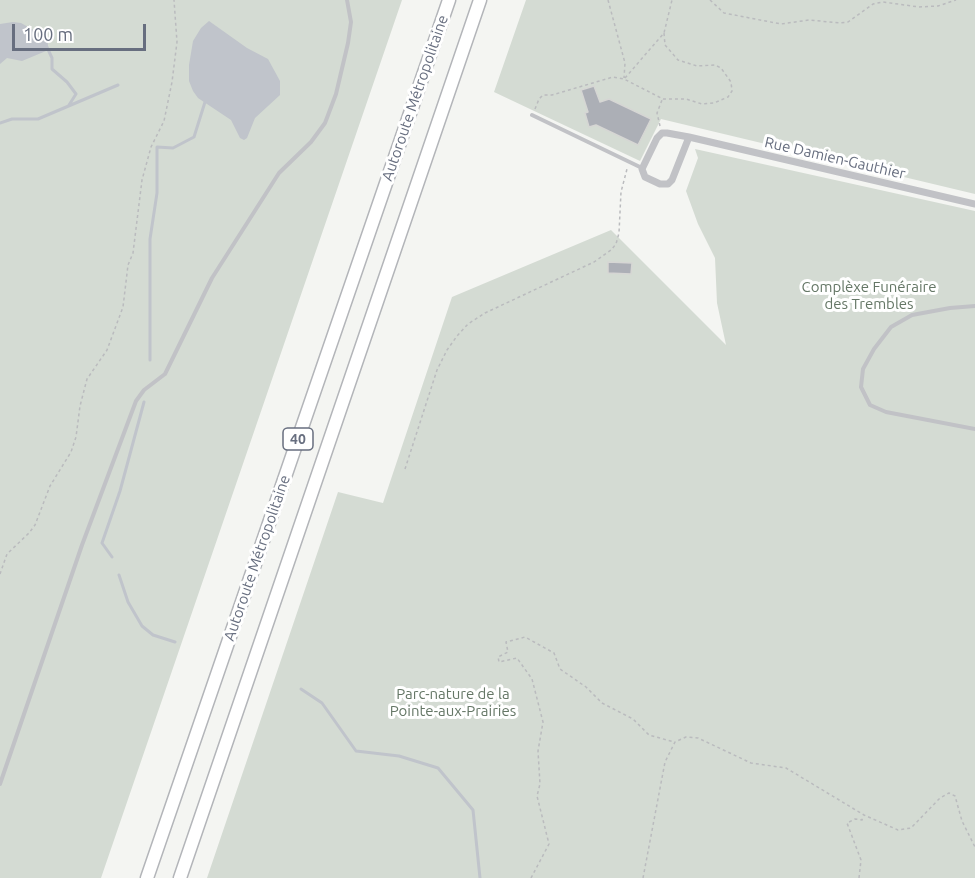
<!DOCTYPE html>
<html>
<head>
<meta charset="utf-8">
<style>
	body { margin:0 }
	#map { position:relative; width:975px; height:878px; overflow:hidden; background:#f4f5f2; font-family:Ubuntu,sans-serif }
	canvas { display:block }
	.scale { position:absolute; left:12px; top:24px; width:134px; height:27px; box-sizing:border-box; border:3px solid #676e7f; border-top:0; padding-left:8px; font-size:18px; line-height:21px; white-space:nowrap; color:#676e7f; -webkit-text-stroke:4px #fff; paint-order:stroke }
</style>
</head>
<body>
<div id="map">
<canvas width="975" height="878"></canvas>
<div class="scale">100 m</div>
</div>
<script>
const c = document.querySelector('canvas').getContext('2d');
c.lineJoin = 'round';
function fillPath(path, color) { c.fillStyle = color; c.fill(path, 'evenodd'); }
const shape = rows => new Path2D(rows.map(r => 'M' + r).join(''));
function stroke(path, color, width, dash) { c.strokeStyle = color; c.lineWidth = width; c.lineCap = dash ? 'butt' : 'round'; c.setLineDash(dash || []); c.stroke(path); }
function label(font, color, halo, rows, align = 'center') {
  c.font = font + ' Ubuntu,sans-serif'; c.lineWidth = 6; c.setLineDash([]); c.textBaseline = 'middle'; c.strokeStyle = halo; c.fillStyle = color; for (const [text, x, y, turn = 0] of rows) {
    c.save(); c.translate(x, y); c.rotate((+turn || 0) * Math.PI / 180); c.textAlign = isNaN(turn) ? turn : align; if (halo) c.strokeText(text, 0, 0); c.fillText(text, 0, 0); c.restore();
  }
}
const green = shape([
	[0,0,402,0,101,878,0,878],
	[526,0,975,0,975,194,661,119,640,161,494,92],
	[695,149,975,211,975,878,207,878,338,492,383,503,452,297,611,230,726,345,717,303,715,258,698,224,686,191,698,158]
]);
const water = shape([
	[209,21,247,48,268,59,280,81,280,95,255,118,247,138,244,140,240,138,231,120,198,98,193,91,189,81,189,65,193,41,201,28],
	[13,22,21,23,44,36,48,44,46,51,22,61,7,58,0,64,0,24]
]);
const stream = shape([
	[46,45,52,58,52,69,67,82,76,94,69,105],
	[0,123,12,119,38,119,118,85],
	[150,360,150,239,157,193,157,147,173,148,194,137,205,102],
	[112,557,102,543,120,491,144,402],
	[119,575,128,602,142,626,153,635,175,642],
	[301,689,322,703,356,751,399,756,438,768,473,810,480,878]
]);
const building = shape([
	[594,86,600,102,609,99,651,119,638,145,596,125,589,127,585,113,588,112,581,90,594,86],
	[608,262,632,263,631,274,608,273,608,262]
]);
const path = shape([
	[608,0,625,63,624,78],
	[710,0,724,13,781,24,809,20,840,23,848,22,873,4,883,2,919,7,938,6,956,0],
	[625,78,664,33,672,0],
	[535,109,539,99,543,95,552,95,613,77,624,79,663,99,686,99,702,104,714,103,728,97,732,91,731,82,721,68,715,65,697,66,678,60,665,45,664,33],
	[660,126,657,113,662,100],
	[405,469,437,370,447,350,457,336,468,324,485,313,594,262,611,250,616,244,619,233,621,192,627,169],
	[0,574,7,554,29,533,35,525,50,486,71,452,76,437,80,406,87,379,107,350,123,307,128,265,133,253,142,180,151,147,164,121,172,82,177,42,174,0],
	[531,878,549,844,537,796,540,784,538,751,543,722,532,679,517,658,499,662,498,657,508,652,506,642,525,637,554,653,560,669,586,687,602,703,633,719,649,735,674,742],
	[643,878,665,762,675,742,686,737,698,738,751,763,786,768,864,815,898,830,911,828,940,798,949,793,955,796,962,821,975,847],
	[859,878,861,860,847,823,855,819,862,820,863,816]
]);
const lane = shape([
	[532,115,642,168],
	[975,306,950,308,912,315,891,327,874,349,863,369,861,387,870,405,886,412,975,429],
	[0,784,82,545,136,401,144,390,165,374,212,278,279,173,311,142,325,123,336,94,348,43,351,22,347,0]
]);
const street = shape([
	[689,137,672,180,668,184,660,184,645,177,642,169,657,138,662,133,667,133,689,137,975,204]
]);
const highway = shape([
	[147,878,449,0],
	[180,878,480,0]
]);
const shields = [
	[298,439,30]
];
const shieldNames = [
	["40",298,439]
];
const streetNames = [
	["Autoroute Métropolitaine",415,98,-71],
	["Rue Damien-Gauthier",835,158,13],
	["Autoroute Métropolitaine",257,558,-71]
];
const parkNames = [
	["Complèxe Funéraire",869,287],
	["des Trembles",869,304],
	["Parc-nature de la",453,694],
	["Pointe-aux-Prairies",453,711]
];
fillPath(green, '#d4dbd3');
fillPath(water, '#c0c4cb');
stroke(stream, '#c0c4cb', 3);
fillPath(building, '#acafb6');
stroke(building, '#d6d6d4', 1.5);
stroke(highway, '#b3b5b9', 15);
stroke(path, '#babbbe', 1.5, [3, 3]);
stroke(lane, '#c1c2c6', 4);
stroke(street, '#c1c2c6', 7);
stroke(highway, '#fff', 12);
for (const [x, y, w] of shields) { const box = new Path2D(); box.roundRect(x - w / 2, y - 11, w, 22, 4.5); c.fillStyle = '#fff'; c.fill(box); stroke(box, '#676e7f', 1.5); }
label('bold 14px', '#676e7f', null, shieldNames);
label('15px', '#676e7f', '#fff', streetNames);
label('15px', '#657766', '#fff', parkNames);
</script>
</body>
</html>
